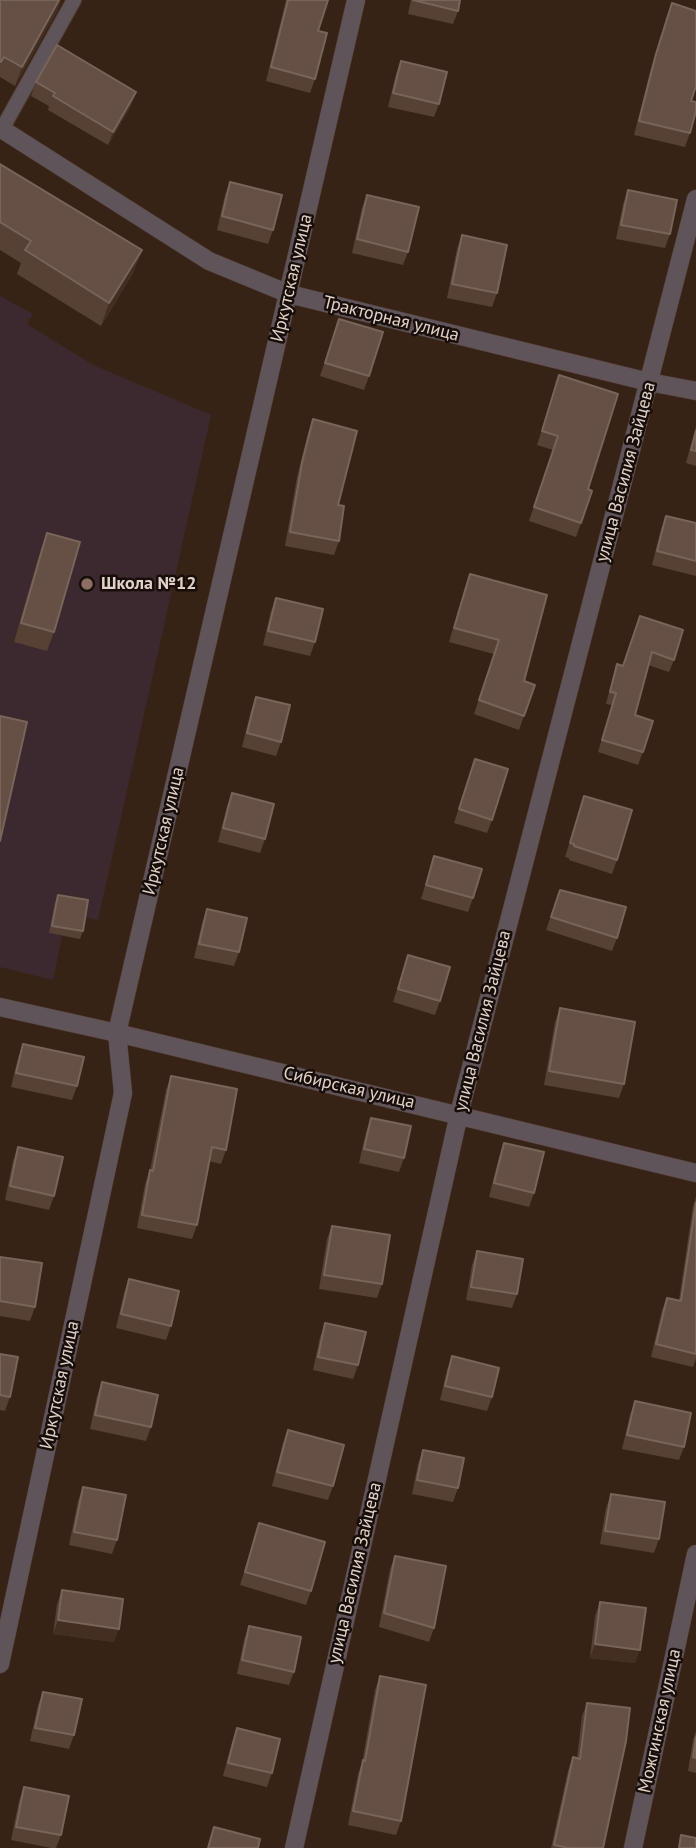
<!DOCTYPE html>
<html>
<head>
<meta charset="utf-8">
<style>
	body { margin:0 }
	canvas { display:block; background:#372216 }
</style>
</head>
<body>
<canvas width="696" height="1848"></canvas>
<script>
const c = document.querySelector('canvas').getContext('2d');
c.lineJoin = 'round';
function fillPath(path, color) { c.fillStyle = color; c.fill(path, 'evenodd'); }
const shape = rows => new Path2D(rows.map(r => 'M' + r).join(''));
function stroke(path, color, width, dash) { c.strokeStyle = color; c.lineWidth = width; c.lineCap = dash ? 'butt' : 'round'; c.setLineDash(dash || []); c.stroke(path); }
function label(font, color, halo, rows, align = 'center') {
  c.font = font + ' "PT Sans",sans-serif'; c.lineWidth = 5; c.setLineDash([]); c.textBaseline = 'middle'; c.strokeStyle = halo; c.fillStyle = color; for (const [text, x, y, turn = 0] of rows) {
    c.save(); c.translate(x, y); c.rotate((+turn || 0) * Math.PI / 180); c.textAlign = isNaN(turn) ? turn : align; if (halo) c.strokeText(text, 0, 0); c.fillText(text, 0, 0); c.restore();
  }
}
const education = shape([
	[0,296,33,314,27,324,93,365,211,415,98,920,84,917,49,933,62,936,53,980,0,967]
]);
const service = shape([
	[2,129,74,0]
]);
const minor = shape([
	[0,128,209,261,289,294,649,382,696,391],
	[0,1007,117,1033,696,1173],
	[0,1664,123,1093,117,1033,356,0],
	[294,1848,459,1114,696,199],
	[633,1848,696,1554]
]);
const wall = shape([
	[0,0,61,0,57,11,15,86,0,77],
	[286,0,328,0,318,31,315,79,310,93,266,81],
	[411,0,460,0,458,11,453,24,408,14],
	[672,3,690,133,685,147,634,135,651,68],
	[401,61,439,104,434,117,388,107,396,74],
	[36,82,131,106,108,145,48,110,49,106,31,96],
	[0,164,142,250,133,273,101,326,17,274,21,263,0,250],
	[230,182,273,230,268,244,217,230,225,195],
	[628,190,670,234,665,248,616,239,623,204],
	[367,195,408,252,403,265,352,253,362,208],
	[462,235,497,293,492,307,447,298,457,249],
	[339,319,369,376,364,390,320,376],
	[559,375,581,523,576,537,529,521,553,450,537,445],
	[313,419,338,505,339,541,334,555,285,546,297,477,308,433],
	[696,426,696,466,686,463],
	[666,516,696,523,696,576,652,565,661,529],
	[47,533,54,632,47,651,14,642,40,552],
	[470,574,524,681,535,685,519,730,474,714,494,654,449,642,465,587],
	[276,598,315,642,310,656,263,645,271,611],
	[640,616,674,660,669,672,648,665,635,715,643,752,638,765,598,752,612,705,606,704,613,677,617,664,623,666],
	[256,697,281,742,276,756,242,747,251,711],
	[475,759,492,820,487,833,454,823],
	[232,793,265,839,260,853,218,842,227,806],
	[584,796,617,860,612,874,569,860,569,858,565,857],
	[434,856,473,898,468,912,421,899],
	[560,890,617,938,612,951,546,930],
	[58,895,83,931,80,939,49,933,55,902],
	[207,909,239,952,234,966,194,958,202,923],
	[408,955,440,1001,435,1015,393,1002],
	[560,1008,624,1084,619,1098,544,1085,555,1022],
	[23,1044,77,1086,72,1100,11,1087,18,1058],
	[171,1076,226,1150,221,1164,209,1161,197,1225,192,1239,137,1228,145,1184,150,1170,166,1090],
	[371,1118,404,1158,399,1172,359,1163,366,1132],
	[504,1143,534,1193,529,1207,489,1197,499,1157],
	[18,1147,54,1196,49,1210,5,1200,13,1161],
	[696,1197,696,1359,693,1367,651,1357,662,1310,667,1298,679,1300,693,1206],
	[332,1226,382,1284,377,1298,319,1289,327,1239],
	[477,1251,517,1294,512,1308,466,1300,472,1265],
	[0,1257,35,1307,30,1321,0,1316],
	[129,1279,171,1326,166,1340,116,1328,124,1293],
	[325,1323,358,1365,353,1379,313,1370,320,1337],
	[0,1354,10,1397,5,1411,0,1410],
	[452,1356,492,1397,487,1411,440,1400,447,1370],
	[102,1382,151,1427,146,1441,90,1429,97,1396],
	[635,1401,684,1447,679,1460,622,1449,630,1415],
	[288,1430,333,1486,328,1500,272,1486,283,1443],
	[423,1450,458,1488,453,1502,412,1494,418,1464],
	[83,1487,117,1540,112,1554,69,1545,78,1501],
	[611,1494,659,1539,654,1553,600,1544,606,1508],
	[259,1523,311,1591,306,1605,240,1585],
	[395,1556,434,1628,429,1642,379,1627,390,1569],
	[62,1590,114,1642,53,1634,57,1604],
	[600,1602,635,1663,590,1658,595,1616],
	[249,1626,294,1672,289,1685,237,1674,244,1640],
	[380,1676,401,1821,396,1835,348,1825,358,1774,362,1763,375,1690],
	[43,1692,74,1735,69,1749,30,1741,38,1705],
	[587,1703,603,1848,551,1848,568,1771,573,1757,577,1758,582,1716],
	[237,1728,272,1773,267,1787,223,1776,232,1742],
	[696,1731,696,1773,688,1771,693,1740],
	[24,1787,61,1835,56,1848,51,1848,11,1840,19,1801]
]);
const shadedWall = shape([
	[59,0,61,0,57,11,15,86,22,67],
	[136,92,131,106,108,145,113,132],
	[142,250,133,273,101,326,109,303],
	[58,1620,119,1629,114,1642,53,1634],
	[595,1644,640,1650,635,1663,590,1658]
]);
const building = shape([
	[0,0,59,0,22,67,4,57,1,62,0,61,0,0],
	[288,0,328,0,318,31,327,33,315,79,271,67,288,0],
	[413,0,460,0,458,11,413,0],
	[672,3,696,11,696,86,691,101,696,102,696,111,690,133,639,121,656,54,672,3],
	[57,45,136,92,113,132,53,96,55,93,36,82,57,45],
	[401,61,447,72,439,104,393,93,401,61],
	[0,164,142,250,109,303,25,250,31,241,0,222,0,164],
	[230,182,282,195,273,230,222,216,230,182],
	[628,190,677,200,670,234,621,225,628,190],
	[367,195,419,207,408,252,357,239,367,195],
	[462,235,507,245,497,293,452,284,462,235],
	[339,319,383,332,369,376,325,363,339,319],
	[559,375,618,394,588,489,592,491,581,523,534,507,558,436,542,431,559,375],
	[313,419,357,431,338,505,344,506,339,541,290,532,302,463,313,419],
	[696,431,696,451,691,450,696,431],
	[666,516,696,523,696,561,657,551,666,516],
	[47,533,80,542,54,632,21,623,47,533],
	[470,574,547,595,524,681,535,685,524,716,479,700,499,640,454,628,470,574],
	[276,598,323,609,315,642,268,631,276,598],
	[640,616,683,630,674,660,652,652,635,715,653,721,643,752,602,740,616,693,610,692,617,664,623,666,640,616],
	[256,697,290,705,281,742,247,733,256,697],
	[0,716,27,722,0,841,0,716],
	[475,759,508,769,492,820,459,809,475,759],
	[232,793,274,804,265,839,223,828,232,793],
	[584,796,632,810,617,860,574,846,574,844,570,843,584,796],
	[434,856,482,869,473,898,426,885,434,856],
	[560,890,626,907,617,938,551,917,560,890],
	[58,895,88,900,83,931,52,926,58,895],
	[207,909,247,918,239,952,199,944,207,909],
	[408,955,450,967,440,1001,398,989,408,955],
	[560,1008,635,1022,624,1084,549,1071,560,1008],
	[23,1044,84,1057,77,1086,16,1073,23,1044],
	[171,1076,237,1089,226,1150,212,1147,197,1225,142,1215,150,1170,153,1171,171,1076],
	[371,1118,411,1126,404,1158,364,1149,371,1118],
	[504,1143,544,1152,534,1193,494,1183,504,1143],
	[18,1147,63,1157,54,1196,10,1186,18,1147],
	[696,1203,696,1354,656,1344,667,1298,681,1301,696,1203],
	[332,1226,390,1235,382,1284,324,1275,332,1226],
	[477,1251,523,1259,517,1294,471,1287,477,1251],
	[0,1257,42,1263,35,1307,0,1301,0,1257],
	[129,1279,179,1291,171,1326,121,1314,129,1279],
	[325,1323,366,1332,358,1365,318,1357,325,1323],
	[0,1354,18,1357,10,1397,0,1395,0,1354],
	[452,1356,499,1368,492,1397,445,1386,452,1356],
	[102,1382,158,1395,151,1427,95,1415,102,1382],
	[635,1401,691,1413,684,1447,627,1435,635,1401],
	[288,1430,344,1445,333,1486,277,1472,288,1430],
	[423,1450,464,1458,458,1488,417,1480,423,1450],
	[83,1487,126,1495,117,1540,74,1532,83,1487],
	[611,1494,665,1502,659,1539,605,1531,611,1494],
	[259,1523,325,1542,311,1591,245,1572,259,1523],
	[395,1556,446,1566,434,1628,384,1613,395,1556],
	[62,1590,123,1599,119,1629,58,1620,62,1590],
	[600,1602,646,1608,640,1650,595,1644,600,1602],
	[249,1626,301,1637,294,1672,242,1660,249,1626],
	[380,1676,426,1685,401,1821,353,1811,363,1760,365,1761,380,1676],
	[43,1692,82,1699,74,1735,35,1728,43,1692],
	[587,1703,630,1708,626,1741,603,1848,569,1848,554,1845,573,1757,580,1759,587,1703],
	[237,1728,280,1739,272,1773,228,1763,237,1728],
	[696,1737,696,1758,693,1757,696,1737],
	[24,1787,69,1796,61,1835,16,1827,24,1787],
	[214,1827,260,1839,258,1848,208,1848,214,1827],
	[681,1835,696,1838,696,1848,679,1848,681,1835]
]);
const markers = [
	[87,584,7,"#8d6e63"]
];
const streetNames = [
	["Иркутская улица",292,278,-77],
	["Тракторная улица",391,319,14],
	["улица Василия Зайцева",626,472,-75],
	["Иркутская улица",164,831,-77],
	["улица Василия Зайцева",483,1021,-76],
	["Сибирская улица",349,1088,13],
	["Иркутская улица",60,1385,-78],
	["улица Василия Зайцева",355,1573,-77],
	["Можгинская улица",660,1721,-78]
];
const poiNames = [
	["Школа №12",101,584]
];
fillPath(education, '#3c292f');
stroke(service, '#523e33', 16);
stroke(minor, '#523e33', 19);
stroke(service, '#5f545a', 14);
stroke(minor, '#5f545a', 18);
fillPath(wall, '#574135');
fillPath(shadedWall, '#442e22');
fillPath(building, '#665045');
stroke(building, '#79645a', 2);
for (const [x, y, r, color] of markers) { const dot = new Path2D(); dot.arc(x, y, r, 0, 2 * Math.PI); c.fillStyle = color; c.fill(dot); stroke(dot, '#170e09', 2.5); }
label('18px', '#e0d1c9', '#170e09', streetNames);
label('bold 18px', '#e0d1c9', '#170e09', poiNames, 'left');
</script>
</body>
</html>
